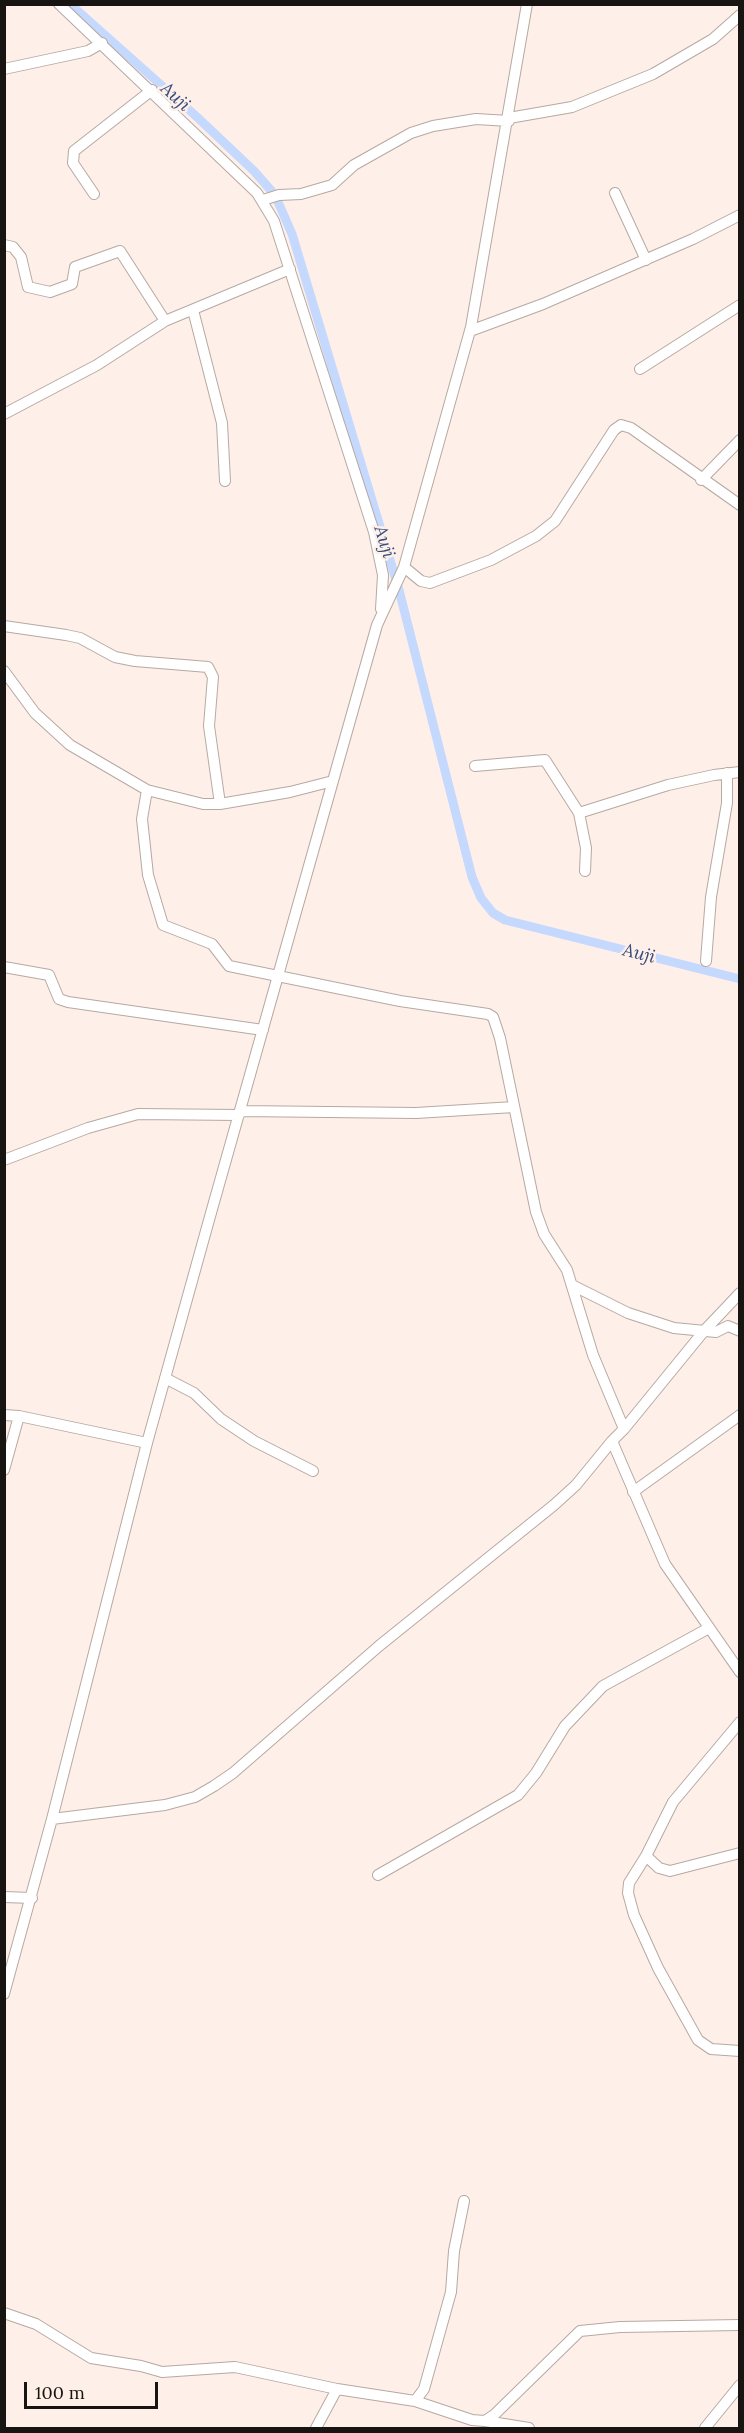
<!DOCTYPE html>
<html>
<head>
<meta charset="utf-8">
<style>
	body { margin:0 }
	#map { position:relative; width:744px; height:2433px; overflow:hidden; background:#fef0e9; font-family:Lora,serif }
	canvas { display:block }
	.frame { position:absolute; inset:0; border:6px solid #181411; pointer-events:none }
	.scale { position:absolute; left:24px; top:2382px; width:134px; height:27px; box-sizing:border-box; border:3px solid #181411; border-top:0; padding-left:8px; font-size:18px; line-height:21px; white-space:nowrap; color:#181411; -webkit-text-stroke:4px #fef0e9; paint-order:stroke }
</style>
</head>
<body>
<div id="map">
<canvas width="744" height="2433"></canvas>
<div class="frame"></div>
<div class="scale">100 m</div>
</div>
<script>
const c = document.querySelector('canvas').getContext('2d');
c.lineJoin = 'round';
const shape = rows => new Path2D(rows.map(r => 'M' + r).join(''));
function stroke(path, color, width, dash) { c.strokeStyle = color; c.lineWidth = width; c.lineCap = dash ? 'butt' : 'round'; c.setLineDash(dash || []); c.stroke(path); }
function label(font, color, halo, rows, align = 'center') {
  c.font = font + ' Lora,serif'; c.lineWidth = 5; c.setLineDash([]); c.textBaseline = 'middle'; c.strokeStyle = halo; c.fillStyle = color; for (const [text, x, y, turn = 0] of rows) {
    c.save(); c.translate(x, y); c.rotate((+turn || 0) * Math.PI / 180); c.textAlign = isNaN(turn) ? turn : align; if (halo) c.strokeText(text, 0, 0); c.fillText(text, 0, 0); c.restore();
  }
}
const canal = shape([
	[70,4,197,117,254,171,275,195,292,234,399,590,472,877,481,898,493,913,505,920,740,979]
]);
const minor = shape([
	[59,4,257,193,274,221,374,532,383,575,381,609],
	[4,69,88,51,102,43],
	[509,118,572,107,653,74,713,39,740,15],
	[615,193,646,260],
	[94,194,73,163,74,151,152,90],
	[263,200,279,195,301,194,332,185,354,165,411,133,433,126,476,119,509,121],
	[4,245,13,247,21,257,28,287,50,292,72,284,75,267,120,251,165,321],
	[193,310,222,423,225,481],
	[470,331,543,304,693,239,740,215],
	[640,369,740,305],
	[4,414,97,365,165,321,290,269],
	[701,480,740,440],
	[404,567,421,581,430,583,491,560,536,536,555,521,614,430,621,425,631,428,740,505],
	[4,626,66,635,80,638,115,657,135,661,208,667,213,677,209,726,220,804],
	[4,671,35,713,70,745,147,790,203,804,220,804,290,792,333,781],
	[475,766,545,760,579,813],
	[147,790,142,819,148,875,163,925,212,944,229,966,400,1001,488,1014,493,1017,500,1038,536,1212,544,1234,567,1270,593,1355,624,1429,612,1441,665,1564,740,1672],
	[585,871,586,848,579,813,668,785,714,775,740,772],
	[706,961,711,897,727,803,727,773],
	[4,967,49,975,59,999,68,1002,263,1030],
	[240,1111,416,1113,514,1107],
	[4,1160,88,1128,138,1114,239,1115],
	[572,1285,628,1313,674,1328,716,1332,728,1326,740,1331],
	[165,1378,194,1393,221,1419,254,1441,313,1471],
	[4,1415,19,1416,147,1443],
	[624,1429,704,1331,740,1293],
	[4,1470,19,1416],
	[633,1492,740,1415],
	[740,1722,673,1802,646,1856,659,1868,670,1871,740,1853],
	[52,1819,165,1805,195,1797,214,1786,233,1773,379,1646,554,1505,576,1485,612,1441],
	[646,1856,629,1883,628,1893,634,1915,658,1968,698,2040,711,2049,740,2051],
	[378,1875,518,1795,536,1773,565,1726,603,1686,709,1628],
	[4,1897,32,1898],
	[4,1994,52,1819,147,1443,209,1220,377,625,404,567,471,327,527,4],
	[4,2313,36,2324,91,2358,141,2366,162,2372,235,2367,337,2389],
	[415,2401,424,2389,451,2292,454,2251,464,2201],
	[485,2421,529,2428],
	[316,2428,337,2389,415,2401,472,2420,485,2421,494,2415,580,2331,620,2327,740,2325],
	[705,2428,740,2385]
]);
const waterNames = [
	["Auji",175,97,42],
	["Auji",384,542,73],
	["Auji",639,954,14]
];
stroke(canal, '#c5d8fe', 9);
stroke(minor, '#b6a9a2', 12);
stroke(minor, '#fff', 10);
label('italic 18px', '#354c7d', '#fef0e9', waterNames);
</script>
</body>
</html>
